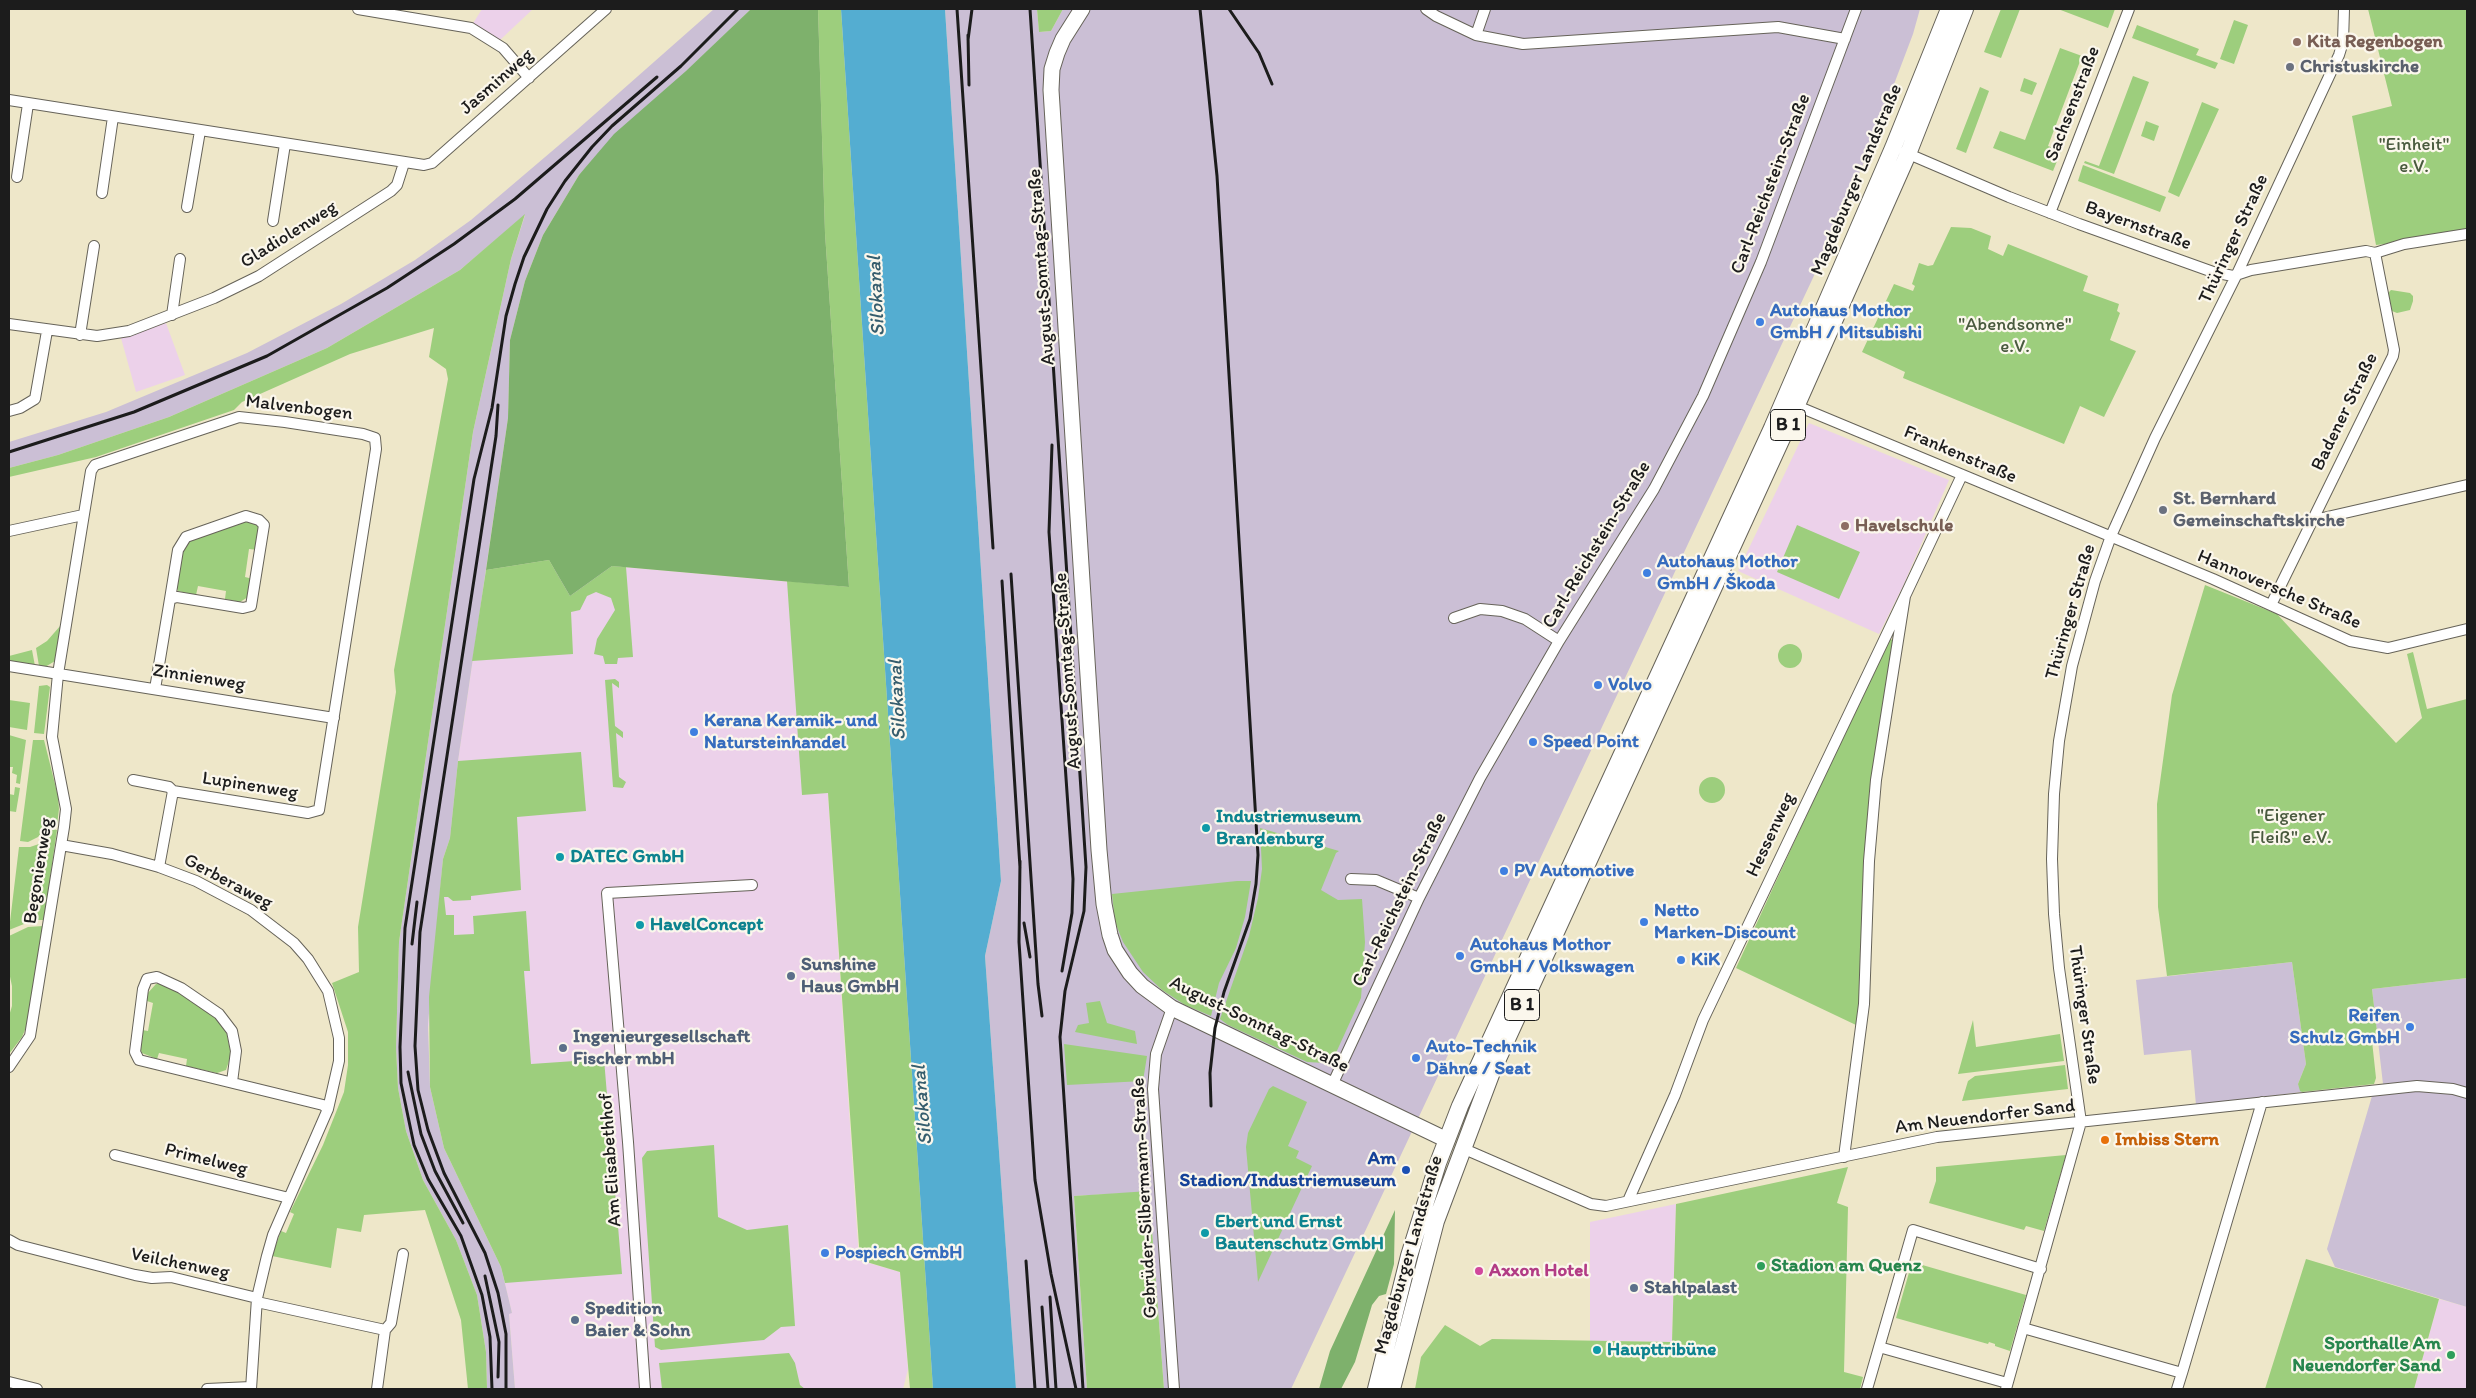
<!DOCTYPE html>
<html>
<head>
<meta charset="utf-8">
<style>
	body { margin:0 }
	#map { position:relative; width:2476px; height:1398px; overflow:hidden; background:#eee7c9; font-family:Itim,sans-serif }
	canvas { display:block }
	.frame { position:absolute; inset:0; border:10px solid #1c1c1c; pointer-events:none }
</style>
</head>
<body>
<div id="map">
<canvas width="2476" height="1398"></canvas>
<div class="frame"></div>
</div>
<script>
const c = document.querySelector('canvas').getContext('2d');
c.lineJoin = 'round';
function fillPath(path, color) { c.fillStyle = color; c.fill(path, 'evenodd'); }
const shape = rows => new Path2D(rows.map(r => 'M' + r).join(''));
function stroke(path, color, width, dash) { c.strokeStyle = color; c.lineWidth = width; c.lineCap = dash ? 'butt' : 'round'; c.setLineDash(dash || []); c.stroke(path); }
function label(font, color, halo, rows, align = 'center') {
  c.font = font + ' Itim,sans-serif'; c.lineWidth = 4.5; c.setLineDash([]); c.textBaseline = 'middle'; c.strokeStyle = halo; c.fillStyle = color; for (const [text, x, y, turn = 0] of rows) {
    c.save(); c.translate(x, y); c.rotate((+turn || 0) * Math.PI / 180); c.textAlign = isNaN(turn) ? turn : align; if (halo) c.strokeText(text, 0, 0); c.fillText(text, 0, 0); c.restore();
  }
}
const built = shape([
	[482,9,533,9,500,40,472,25],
	[166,323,185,375,136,392,121,338],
	[1809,423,1949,480,1903,586,1879,634,1738,571],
	[612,566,814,584,859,1260,900,1272,908,1369,903,1389,515,1389,509,1313,512,1313,501,1267,428,1024,458,761,486,570],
	[1676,1204,1672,1342,1590,1341,1590,1222],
	[2439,1299,2467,1307,2467,1389,2414,1389]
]);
const industrial = shape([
	[714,9,751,9,579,175,543,235,525,281,510,340,508,418,458,761,450,838,443,859,428,1024,430,1087,444,1148,501,1267,512,1313,509,1314,515,1389,487,1389,486,1352,477,1295,456,1240,423,1180,406,1131,398,1088,396,1048,399,942,473,432,511,259,525,215,460,270,327,348,169,417,58,455,9,468,9,442,106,412,247,353,341,304,415,260,471,220,578,129],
	[945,9,1037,9,1039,32,1051,31,1063,9,1920,9,1913,34,1868,153,1827,248,1291,1389,1164,1389,1149,1192,1074,1196,1087,1389,1016,1389,985,956,1001,881],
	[2292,962,2306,1064,2298,1084,2302,1092,2196,1105,2191,1050,2144,1055,2136,980],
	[2467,978,2467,1088,2437,1082,2383,1084,2372,989],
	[2398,1092,2425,1092,2453,1094,2467,1098,2467,1307,2335,1267,2327,1249,2372,1096]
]);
const green = shape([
	[818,9,841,9,933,1389,910,1389,900,1272,860,1260,828,793,802,795,787,581,849,587,825,233],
	[1037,9,1063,9,1051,31,1039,32],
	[2001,9,2020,9,2001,58,1984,52],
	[2058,9,2115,9,2108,28],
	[2368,9,2467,9,2467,235,2376,245,2352,116,2392,106],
	[2234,20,2248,25,2234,64,2220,59],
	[2137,25,2199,49,2196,55,2218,63,2215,69,2132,38],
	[2060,48,2082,56,2048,146,2061,151,2053,171,1993,148,2000,131,2025,140],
	[2133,76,2149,82,2114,174,2084,163,2085,161,2099,166],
	[2024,78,2037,83,2032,95,2020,91],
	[1980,87,1989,91,1966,153,1956,149],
	[2202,102,2219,109,2179,197,2168,192],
	[2146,121,2159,126,2154,141,2141,136],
	[2083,165,2166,197,2160,212,2078,181],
	[525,214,511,259,473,432,399,942,396,1048,398,1088,406,1131,423,1180,456,1240,477,1295,486,1352,487,1389,468,1389,461,1320,425,1210,364,1215,361,1232,337,1228,331,1268,272,1256,281,1231,286,1233,294,1214,290,1212,323,1145,344,1092,348,1065,348,1032,332,983,359,972,358,927,396,692,394,670,448,379,446,369,429,357,434,328,350,354,242,402,234,410,96,457,9,477,9,468,58,455,169,417,327,348,460,270],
	[1951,227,1971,228,1991,236,1988,249,2003,256,2008,244,2088,276,2083,291,2119,304,2117,311,2120,313,2110,340,2136,351,2104,417,2080,406,2064,444,1903,378,1905,372,1862,352,1894,284,1913,291,1915,286,1912,284,1919,263,1928,266,1933,265],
	[2391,290,2410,293,2413,296,2413,301,2410,310,2397,313,2392,311,2388,293],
	[245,520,253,521,260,529,258,550,249,549,245,577,253,579,248,597,240,602,225,599,226,591,198,586,196,595,178,591,176,585,181,552,188,542],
	[1797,525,1860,552,1839,599,1777,572],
	[549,560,570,596,612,566,626,567,633,657,618,658,617,664,605,664,603,656,594,654,597,639,615,610,611,598,596,592,587,596,580,610,571,612,573,654,472,661,486,570],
	[2205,585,2277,614,2396,743,2422,718,2407,654,2413,652,2427,709,2467,699,2467,978,2372,989,2378,1040,2372,1041,2376,1078,2374,1084,2302,1092,2300,1091,2298,1084,2306,1064,2292,962,2167,976,2158,907,2157,804,2172,695],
	[61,625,55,661,45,667,39,666,36,648,47,641],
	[1888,639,1895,640,1885,702,1861,1004,1856,1025,1736,968],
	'1778 656a12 12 0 1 1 24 0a12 12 0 1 1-24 0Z',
	[32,650,35,666,9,662,9,656],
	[615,679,619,682,619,688,612,683,615,726,623,732,623,738,616,733,619,777,626,782,623,788,613,787,605,680],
	[47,685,50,687,44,734,34,733,39,686],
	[9,700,30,703,27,730,9,727],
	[9,735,26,740,20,784,16,783,17,775,12,773,13,767,9,767],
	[33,740,44,740,58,796,59,809,57,825,49,825,38,837,28,842,20,841],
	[581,752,586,811,517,817,521,890,471,896,471,900,453,901,448,897,444,897,446,915,454,915,454,935,474,934,473,916,526,911,530,971,524,971,531,1064,604,1059,622,1274,505,1283,501,1267,444,1148,430,1087,429,997,443,859,450,838,458,761],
	'1699 790a13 13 0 1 1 26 0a13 13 0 1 1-26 0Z',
	[15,787,20,788,16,812,9,811,9,794,14,795],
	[1260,828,1339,851,1336,853,1321,890,1338,900,1362,899,1365,942,1361,998,1335,1055,1325,1063,1307,1062,1228,1025,1220,1019,1249,936,1258,898,1262,869],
	[52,829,57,830,44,920,34,920,9,930,19,847,30,847,39,844],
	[1237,881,1251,881,1245,917,1236,948,1219,983,1211,1016,1185,1005,1162,990,1143,972,1123,942,1115,922,1112,894],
	[43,926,27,1025,22,1037,9,1054,9,1016,12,1006,12,986,9,972,9,936,28,927],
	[156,984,163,984,185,995,212,1014,226,1030,231,1055,226,1070,217,1073,186,1066,187,1059,159,1053,157,1059,142,1053,140,1048,142,1030,148,1031,153,1003,147,1001,147,994],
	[1100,1001,1107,1023,1135,1031,1137,1044,1075,1032,1078,1025,1089,1023,1086,1003],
	[1973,1020,1976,1047,2060,1034,2064,1061,1958,1074],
	[1064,1044,1147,1056,1143,1081,1067,1085],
	[2065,1065,2068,1089,1962,1101,1968,1081,1975,1076],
	[1273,1086,1307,1102,1288,1146,1299,1151,1296,1158,1312,1166,1258,1282,1246,1147,1248,1133,1269,1089],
	[714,1145,718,1217,747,1230,788,1225,795,1326,781,1327,764,1340,661,1350,655,1347,642,1158,647,1151],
	[2066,1155,2044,1231,2026,1226,2024,1230,1929,1203,1936,1181,1936,1167],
	[1848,1167,1837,1203,1848,1207,1844,1372,1863,1377,1860,1389,1415,1389,1421,1357,1445,1325,1480,1346,1492,1339,1672,1342,1676,1204],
	[1149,1191,1164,1389,1087,1389,1074,1196],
	[2306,1259,2439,1299,2414,1389,2265,1389],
	[1912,1262,2026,1295,2010,1351,1995,1346,1995,1344,1989,1342,1988,1344,1896,1318],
	[789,1353,795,1363,800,1385,805,1389,662,1389,659,1363]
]);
const forest = shape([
	[751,9,818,9,825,233,849,587,612,566,570,596,549,560,486,570,508,418,510,340,525,281,543,235,579,175,614,134,686,71],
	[1395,1210,1394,1264,1386,1294,1379,1296,1372,1305,1355,1362,1341,1389,1319,1389,1330,1351]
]);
const water = shape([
	[841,9,945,9,1001,881,985,956,1016,1389,933,1389]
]);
const street = shape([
	[358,9,471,28,503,48,529,78],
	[1426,9,1436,16,1476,35,1523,44,1778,27,1845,39],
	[1476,35,1485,9],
	[9,100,424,165,432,163,606,9],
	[1904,152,2009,197,2079,224,2213,272,2233,276,2251,270,2366,251,2375,253,2404,244,2467,234],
	[17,177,28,104],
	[102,193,113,117],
	[187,207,200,131],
	[2050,213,2129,9],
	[273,221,285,144],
	[172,315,180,259],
	[9,324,97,336,129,331,214,298,259,276,391,191,397,185,404,163],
	[80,335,94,246],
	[1797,406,2213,579,2350,641,2388,648,2467,629],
	[9,411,20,408,35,399,47,331],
	[2314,520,2467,485],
	[9,531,83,515],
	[1905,596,1962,475],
	[2271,605,2393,356,2394,350,2375,253],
	[1454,618,1480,609,1502,611,1525,619,1559,641],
	[9,666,334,718],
	[155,689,170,599,177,597,243,608,251,606,264,525,259,520,246,516,186,537,178,550,170,599],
	[133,780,169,787,173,791],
	[61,845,112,854,159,867,196,881,251,910,294,943,308,959,328,991,339,1038,339,1061,328,1109,273,1235,267,1256,257,1298,251,1389],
	[1351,879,1376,880,1419,898],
	[1172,1008,1156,1054,1153,1089,1174,1389],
	[9,1067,30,1036,64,827,66,809,52,737,58,674,91,471,95,465,239,417,285,422,363,434,375,438,376,449,319,810,308,813,173,791,159,867],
	[232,1082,236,1051,232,1031,219,1014,181,988,157,977,147,979,143,989,135,1052,139,1060,323,1105,328,1109],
	[1333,1083,1419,898,1480,778,1559,641,1654,489,1703,396,1761,262,1856,9],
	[1462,1148,1591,1204,1606,1206,1937,1137,2417,1086,2453,1089,2467,1093],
	[115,1155,289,1198],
	[1628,1201,1675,1095,1703,1020,1905,596,1876,780,1869,861,1864,1004,1844,1157],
	[9,1240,18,1245,135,1275,152,1278,171,1277,257,1298],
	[257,1302,385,1330,377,1389],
	[2023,1328,2182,1373,2177,1389],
	[385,1330,391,1323,403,1254],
	[1879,1347,2007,1383],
	[2182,1373,2262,1102],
	[9,1382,37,1389],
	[207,1389,251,1387],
	[645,1389,628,1142,607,893,752,885],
	[1867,1389,1913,1230,2041,1269],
	[2006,1389,2081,1122,2059,968,2054,914,2052,859,2054,794,2059,741,2072,666,2095,581,2111,536,2155,438,2237,274,2339,55,2343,42,2344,9]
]);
const secondary = shape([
	[1082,9,1063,39,1057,53,1052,69,1051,90,1099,850,1104,904,1110,935,1115,950,1130,973,1142,986,1172,1008,1447,1140]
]);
const primary = shape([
	[1376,1389,1409,1256,1438,1163,1460,1106,1772,428,1893,148,1949,9],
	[1392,1389,1436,1221,1492,1072,1784,434,1908,154,1965,9]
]);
const rail = shape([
	[957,9,993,548],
	[1030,9,1086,867,1084,911,1065,991,1060,1037,1083,1389],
	[1200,9,1217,176,1258,855,1256,884,1250,919,1224,992,1215,1028,1210,1073,1211,1106],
	[1229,9,1259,53,1272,84],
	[968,35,969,85],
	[968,40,972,9],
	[498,405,496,436,420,932,415,1046,418,1090,428,1130,444,1173,485,1253,498,1293,506,1334,506,1389],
	[1052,445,1049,532,1073,879,1072,913,1062,971],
	[9,452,134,412,267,356,387,288,454,244,515,199,657,77],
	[1011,574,1038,984,1042,1016],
	[1002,581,1020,868],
	[1020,861,1019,942,1035,1180,1051,1274,1076,1389],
	[1024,923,1030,957],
	[412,944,417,902],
	[408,1072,421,1134,435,1171,463,1223],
	[1026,1261,1035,1389],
	[485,1276,499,1342,498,1377],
	[1050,1297,1056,1389],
	[1042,1307,1048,1389],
	[492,1389,490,1337,482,1295,461,1236,428,1179,414,1145,401,1083,400,1047,405,928,474,479,492,408,506,316,515,284,524,257,547,209,565,181,592,147,612,126,681,66,738,9]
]);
const markers = [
	[2297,42,5,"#8d6e63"],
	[2290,67,5,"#6b7280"],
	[1760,322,5,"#3f7fe0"],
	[2163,510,5,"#6b7280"],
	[1845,526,5,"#8d6e63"],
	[1647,573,5,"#3f7fe0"],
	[1598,685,5,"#3f7fe0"],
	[694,732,5,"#3f7fe0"],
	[1533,742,5,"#3f7fe0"],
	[1206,828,5,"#0f9aa8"],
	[560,857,5,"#0f9aa8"],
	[1504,871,5,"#3f7fe0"],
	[1644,922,5,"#3f7fe0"],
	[640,925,5,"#0f9aa8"],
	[1460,956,5,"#3f7fe0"],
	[1681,960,5,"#3f7fe0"],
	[791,976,5,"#5c6f8a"],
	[2410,1027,5,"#3f7fe0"],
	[563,1048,5,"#5c6f8a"],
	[1416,1058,5,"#3f7fe0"],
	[2105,1140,5,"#e8710a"],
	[1406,1170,5,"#1a4fb4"],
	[1205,1233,5,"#0f9aa8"],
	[825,1253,5,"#3f7fe0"],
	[1761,1266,5,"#2e9e5b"],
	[1479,1271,5,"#d1479c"],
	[1634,1288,5,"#5c6f8a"],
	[575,1320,5,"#5c6f8a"],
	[1597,1350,5,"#0f9aa8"],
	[2451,1355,5,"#2e9e5b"]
];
const shields = [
	[1788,425,35],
	[1522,1005,35]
];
const shieldNames = [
	["B 1",1788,425],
	["B 1",1522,1005]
];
const educationNames = [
	["Kita Regenbogen",2307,42],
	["Havelschule",1855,526]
];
const worshipNames = [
	["Christuskirche",2300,67],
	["St. Bernhard",2173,499],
	["Gemeinschaftskirche",2173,521]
];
const streetNames = [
	["Jasminweg",497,82,-41],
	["Sachsenstraße",2073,104,-69],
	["Magdeburger Landstraße",1857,180,-67],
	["Carl-Reichstein-Straße",1771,184,-69],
	["Bayernstraße",2138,226,20],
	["Gladiolenweg",289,235,-32],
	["Thüringer Straße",2234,239,-65],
	["August-Sonntag-Straße",1042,267,-94],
	["Malvenbogen",299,408,7],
	["Badener Straße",2345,412,-64],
	["Frankenstraße",1960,455,23],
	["Carl-Reichstein-Straße",1597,545,-59],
	["Hannoversche Straße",2279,590,23],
	["Thüringer Straße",2071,612,-74],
	["August-Sonntag-Straße",1068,671,-94],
	["Zinnienweg",199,678,9],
	["Lupinenweg",250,786,9],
	["Hessenweg",1771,835,-65],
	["Begonienweg",39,871,-81],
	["Gerberaweg",228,882,28],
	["Carl-Reichstein-Straße",1400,900,-64],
	["Thüringer Straße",2084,1015,82],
	["August-Sonntag-Straße",1259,1025,26],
	["Am Neuendorfer Sand",1985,1117,-7],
	["Primelweg",206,1160,14],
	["Am Elisabethhof",611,1160,-94],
	["Gebrüder-Silbermann-Straße",1145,1198,-93],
	["Magdeburger Landstraße",1409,1255,-74],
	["Veilchenweg",180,1264,11]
];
const parkNames = [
	["\"Einheit\"",2414,145],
	["e.V.",2414,167],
	["\"Abendsonne\"",2015,325],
	["e.V.",2015,347],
	["\"Eigener",2291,816],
	["Fleiß\" e.V.",2291,838]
];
const shopNames = [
	["Autohaus Mothor",1770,311],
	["GmbH / Mitsubishi",1770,333],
	["Autohaus Mothor",1657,562],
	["GmbH / Škoda",1657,584],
	["Volvo",1608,685],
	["Kerana Keramik- und",704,721],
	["Natursteinhandel",704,743],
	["Speed Point",1543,742],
	["PV Automotive",1514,871],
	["Netto",1654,911],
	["Marken-Discount",1654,933],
	["Autohaus Mothor",1470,945],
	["GmbH / Volkswagen",1470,967],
	["KiK",1691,960],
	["Reifen",2400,1016,"right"],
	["Schulz GmbH",2400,1038,"right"],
	["Auto-Technik",1426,1047],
	["Dähne / Seat",1426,1069],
	["Pospiech GmbH",835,1253]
];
const cultureNames = [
	["Industriemuseum",1216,817],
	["Brandenburg",1216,839],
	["DATEC GmbH",570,857],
	["HavelConcept",650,925],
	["Ebert und Ernst",1215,1222],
	["Bautenschutz GmbH",1215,1244],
	["Haupttribüne",1607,1350]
];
const serviceNames = [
	["Sunshine",801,965],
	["Haus GmbH",801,987],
	["Ingenieurgesellschaft",573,1037],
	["Fischer mbH",573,1059],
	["Stahlpalast",1644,1288],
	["Spedition",585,1309],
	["Baier & Sohn",585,1331]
];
const foodNames = [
	["Imbiss Stern",2115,1140]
];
const transitNames = [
	["Am",1396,1159],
	["Stadion/Industriemuseum",1396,1181]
];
const leisureNames = [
	["Stadion am Quenz",1771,1266],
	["Sporthalle Am",2441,1344,"right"],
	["Neuendorfer Sand",2441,1366,"right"]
];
const hotelNames = [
	["Axxon Hotel",1489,1271]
];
const waterNames = [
	["Silokanal",877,296,-93],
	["Silokanal",898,700,-93],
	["Silokanal",923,1105,-95]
];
fillPath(built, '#ecd1ea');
fillPath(industrial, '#cbbfd5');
fillPath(green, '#9dce7d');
fillPath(forest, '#7eb16c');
fillPath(water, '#54add1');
stroke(street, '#666359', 12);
stroke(secondary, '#666359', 17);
stroke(primary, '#666359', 18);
stroke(street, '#fff', 10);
stroke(secondary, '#fff', 15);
stroke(primary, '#fff', 16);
stroke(rail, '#1c1c1c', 3);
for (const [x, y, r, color] of markers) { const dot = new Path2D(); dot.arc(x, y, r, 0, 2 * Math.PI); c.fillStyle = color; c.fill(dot); stroke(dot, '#fbf7ec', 2); }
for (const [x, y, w] of shields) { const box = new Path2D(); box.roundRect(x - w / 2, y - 15.5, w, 31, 4); c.fillStyle = '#fbf7ec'; c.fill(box); stroke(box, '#1c1c1c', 1); }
label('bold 18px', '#1c1c1c', null, shieldNames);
label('bold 19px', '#785e54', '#fbf7ec', educationNames, 'left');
label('bold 19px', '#5b616d', '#fbf7ec', worshipNames, 'left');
label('19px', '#1c1c1c', '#fbf7ec', streetNames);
label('19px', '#495a3e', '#fbf7ec', parkNames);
label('bold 19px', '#366cbe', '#fbf7ec', shopNames, 'left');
label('bold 19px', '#0d838f', '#fbf7ec', cultureNames, 'left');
label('bold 19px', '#4e5e75', '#fbf7ec', serviceNames, 'left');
label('bold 19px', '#c56008', '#fbf7ec', foodNames, 'left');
label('bold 19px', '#164399', '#fbf7ec', transitNames, 'right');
label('bold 19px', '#27864d', '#fbf7ec', leisureNames, 'left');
label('bold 19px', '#b23c85', '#fbf7ec', hotelNames, 'left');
label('italic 20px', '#355d6d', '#fbf7ec', waterNames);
</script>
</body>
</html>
